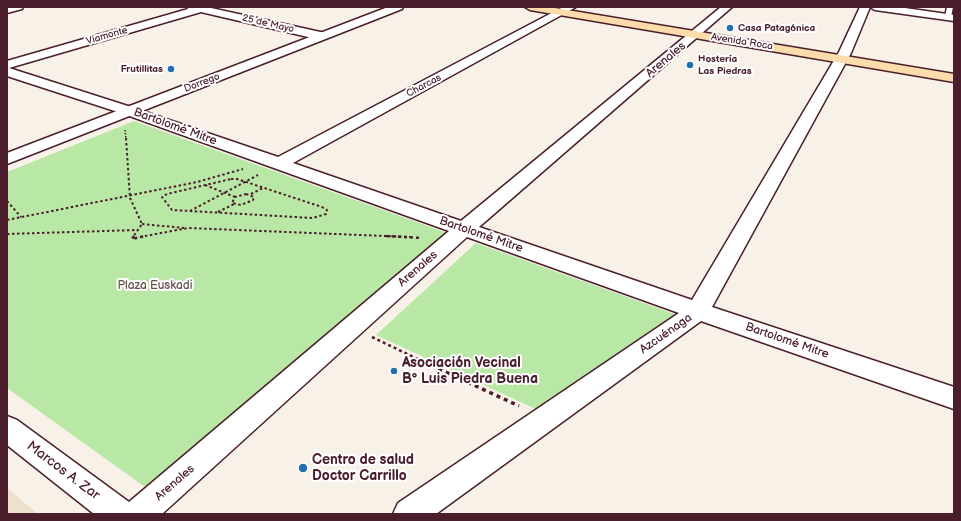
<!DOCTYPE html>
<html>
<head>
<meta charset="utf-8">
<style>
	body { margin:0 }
	#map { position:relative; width:961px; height:521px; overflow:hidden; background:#f7f1e8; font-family:"Balsamiq Sans",sans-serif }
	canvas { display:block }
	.frame { position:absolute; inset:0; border:8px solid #4a1f2b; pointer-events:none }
</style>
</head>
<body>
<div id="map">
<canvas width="961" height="521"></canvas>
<div class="frame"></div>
</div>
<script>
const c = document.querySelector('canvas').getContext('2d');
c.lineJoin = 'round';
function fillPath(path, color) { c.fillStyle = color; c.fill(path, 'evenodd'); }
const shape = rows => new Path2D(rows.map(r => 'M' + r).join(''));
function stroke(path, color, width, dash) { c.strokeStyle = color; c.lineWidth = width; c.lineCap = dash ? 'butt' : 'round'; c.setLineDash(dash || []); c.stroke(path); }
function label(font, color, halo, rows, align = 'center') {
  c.font = font + ' "Balsamiq Sans",sans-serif'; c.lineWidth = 4; c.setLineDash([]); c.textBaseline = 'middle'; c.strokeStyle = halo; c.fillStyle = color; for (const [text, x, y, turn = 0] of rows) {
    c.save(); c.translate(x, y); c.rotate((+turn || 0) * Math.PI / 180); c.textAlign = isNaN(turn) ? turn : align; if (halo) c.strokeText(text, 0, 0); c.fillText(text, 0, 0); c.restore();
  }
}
const built = shape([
	[7,488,38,514,7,514]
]);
const green = shape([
	[134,121,450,234,145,487,7,388,7,172],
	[476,243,680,316,540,411,376,335]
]);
const pathFar3 = shape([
	[125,130,126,139]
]);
const pathFar2 = shape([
	[126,138,130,198,142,224,133,237],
	[231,179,237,179,322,207,327,210,326,214,313,218,172,210,162,197,167,194,231,179],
	[205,185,235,197],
	[246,194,254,197,253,200,241,205,232,203,235,197,246,194],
	[251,194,263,188],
	[7,201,21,217],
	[190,211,258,175],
	[218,212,234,204],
	[7,220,197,182,243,169],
	[142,224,184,228],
	[7,234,137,230],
	[140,237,188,228,410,237]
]);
const pathFar1 = shape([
	[134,236,132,239,145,236],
	[386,236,422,238],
	[372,337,426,363]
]);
const path = shape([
	[424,362,519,406]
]);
const service = shape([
	[947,7,953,7,951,17,948,19,945,17,947,7]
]);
const minor = shape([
	[7,7,23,7,22,9,7,13,7,7],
	[187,7,212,7,211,8,325,33,327,36,321,40,201,12,9,68,134,108,278,157,563,7,576,7,293,163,461,221,721,7,732,7,479,227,692,300,839,52,860,7,898,7,954,15,954,21,875,10,870,7,851,53,712,307,954,387,954,409,701,321,436,514,393,514,398,503,679,313,467,237,162,514,94,514,7,445,7,416,17,420,129,502,449,231,124,114,7,76,7,61,188,9,187,7]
]);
const secondary = shape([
	[388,7,403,7,402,9,7,164,7,153,388,7]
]);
const primary = shape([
	[525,7,549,7,954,74,954,82,530,10,525,7]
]);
const markers = [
	[730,28,4,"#1f6fb2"],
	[690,65,4,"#1f6fb2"],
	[171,69,4,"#1f6fb2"],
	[394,371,4,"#1f6fb2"],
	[303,468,5,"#1f6fb2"]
];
const farStreetnames = [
	["25 de Mayo",268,24,13],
	["Viamonte",107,36,-16],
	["Avenida Roca",742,42,9],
	["Dorrego",202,83,-21],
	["Charcas",424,86,-28]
];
const farPoinames = [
	["Casa Patagónica",738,28],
	["Hostería",698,59],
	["Las Piedras",698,71],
	["Frutillitas",163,69,"right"]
];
const streetNames = [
	["Arenales",666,60,-40],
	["Bartolomé Mitre",175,127,20],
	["Bartolomé Mitre",481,235,19],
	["Arenales",418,269,-41],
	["Azcuénaga",666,334,-35],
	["Bartolomé Mitre",787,341,19],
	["Arenales",175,483,-41]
];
const parkNames = [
	["Plaza Euskadi",155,286]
];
const nearPoinames = [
	["Asociación Vecinal",402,363],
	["Bº Luis Piedra Buena",402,379],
	["Centro de salud",312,460],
	["Doctor Carrillo",312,476]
];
const nearStreetnames = [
	["Marcos A. Zar",63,471,37]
];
fillPath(built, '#ede0cc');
fillPath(green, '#b9e8a6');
stroke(service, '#4a1f2b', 3);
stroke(minor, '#4a1f2b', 3);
stroke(secondary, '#4a1f2b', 3);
stroke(primary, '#4a1f2b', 3);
stroke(pathFar3, '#4a1f2b', 1.5, [1.5, 1.5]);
stroke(pathFar2, '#4a1f2b', 2, [2.5, 2.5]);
stroke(pathFar1, '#4a1f2b', 2.5, [3, 3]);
stroke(path, '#4a1f2b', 3.5, [4, 4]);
fillPath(service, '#fff');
fillPath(minor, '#fff');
fillPath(secondary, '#fff');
fillPath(primary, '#fddcac');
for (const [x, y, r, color] of markers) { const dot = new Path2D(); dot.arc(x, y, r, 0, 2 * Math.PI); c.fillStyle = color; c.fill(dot); stroke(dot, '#fff', 1.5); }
label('10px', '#4a1f2b', '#fff', farStreetnames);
label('bold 10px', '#4a1f2b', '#fff', farPoinames, 'left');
label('12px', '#4a1f2b', '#fff', streetNames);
label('12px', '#66514a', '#fff', parkNames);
label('bold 14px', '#4a1f2b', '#fff', nearPoinames, 'left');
label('14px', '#4a1f2b', '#fff', nearStreetnames);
</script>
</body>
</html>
